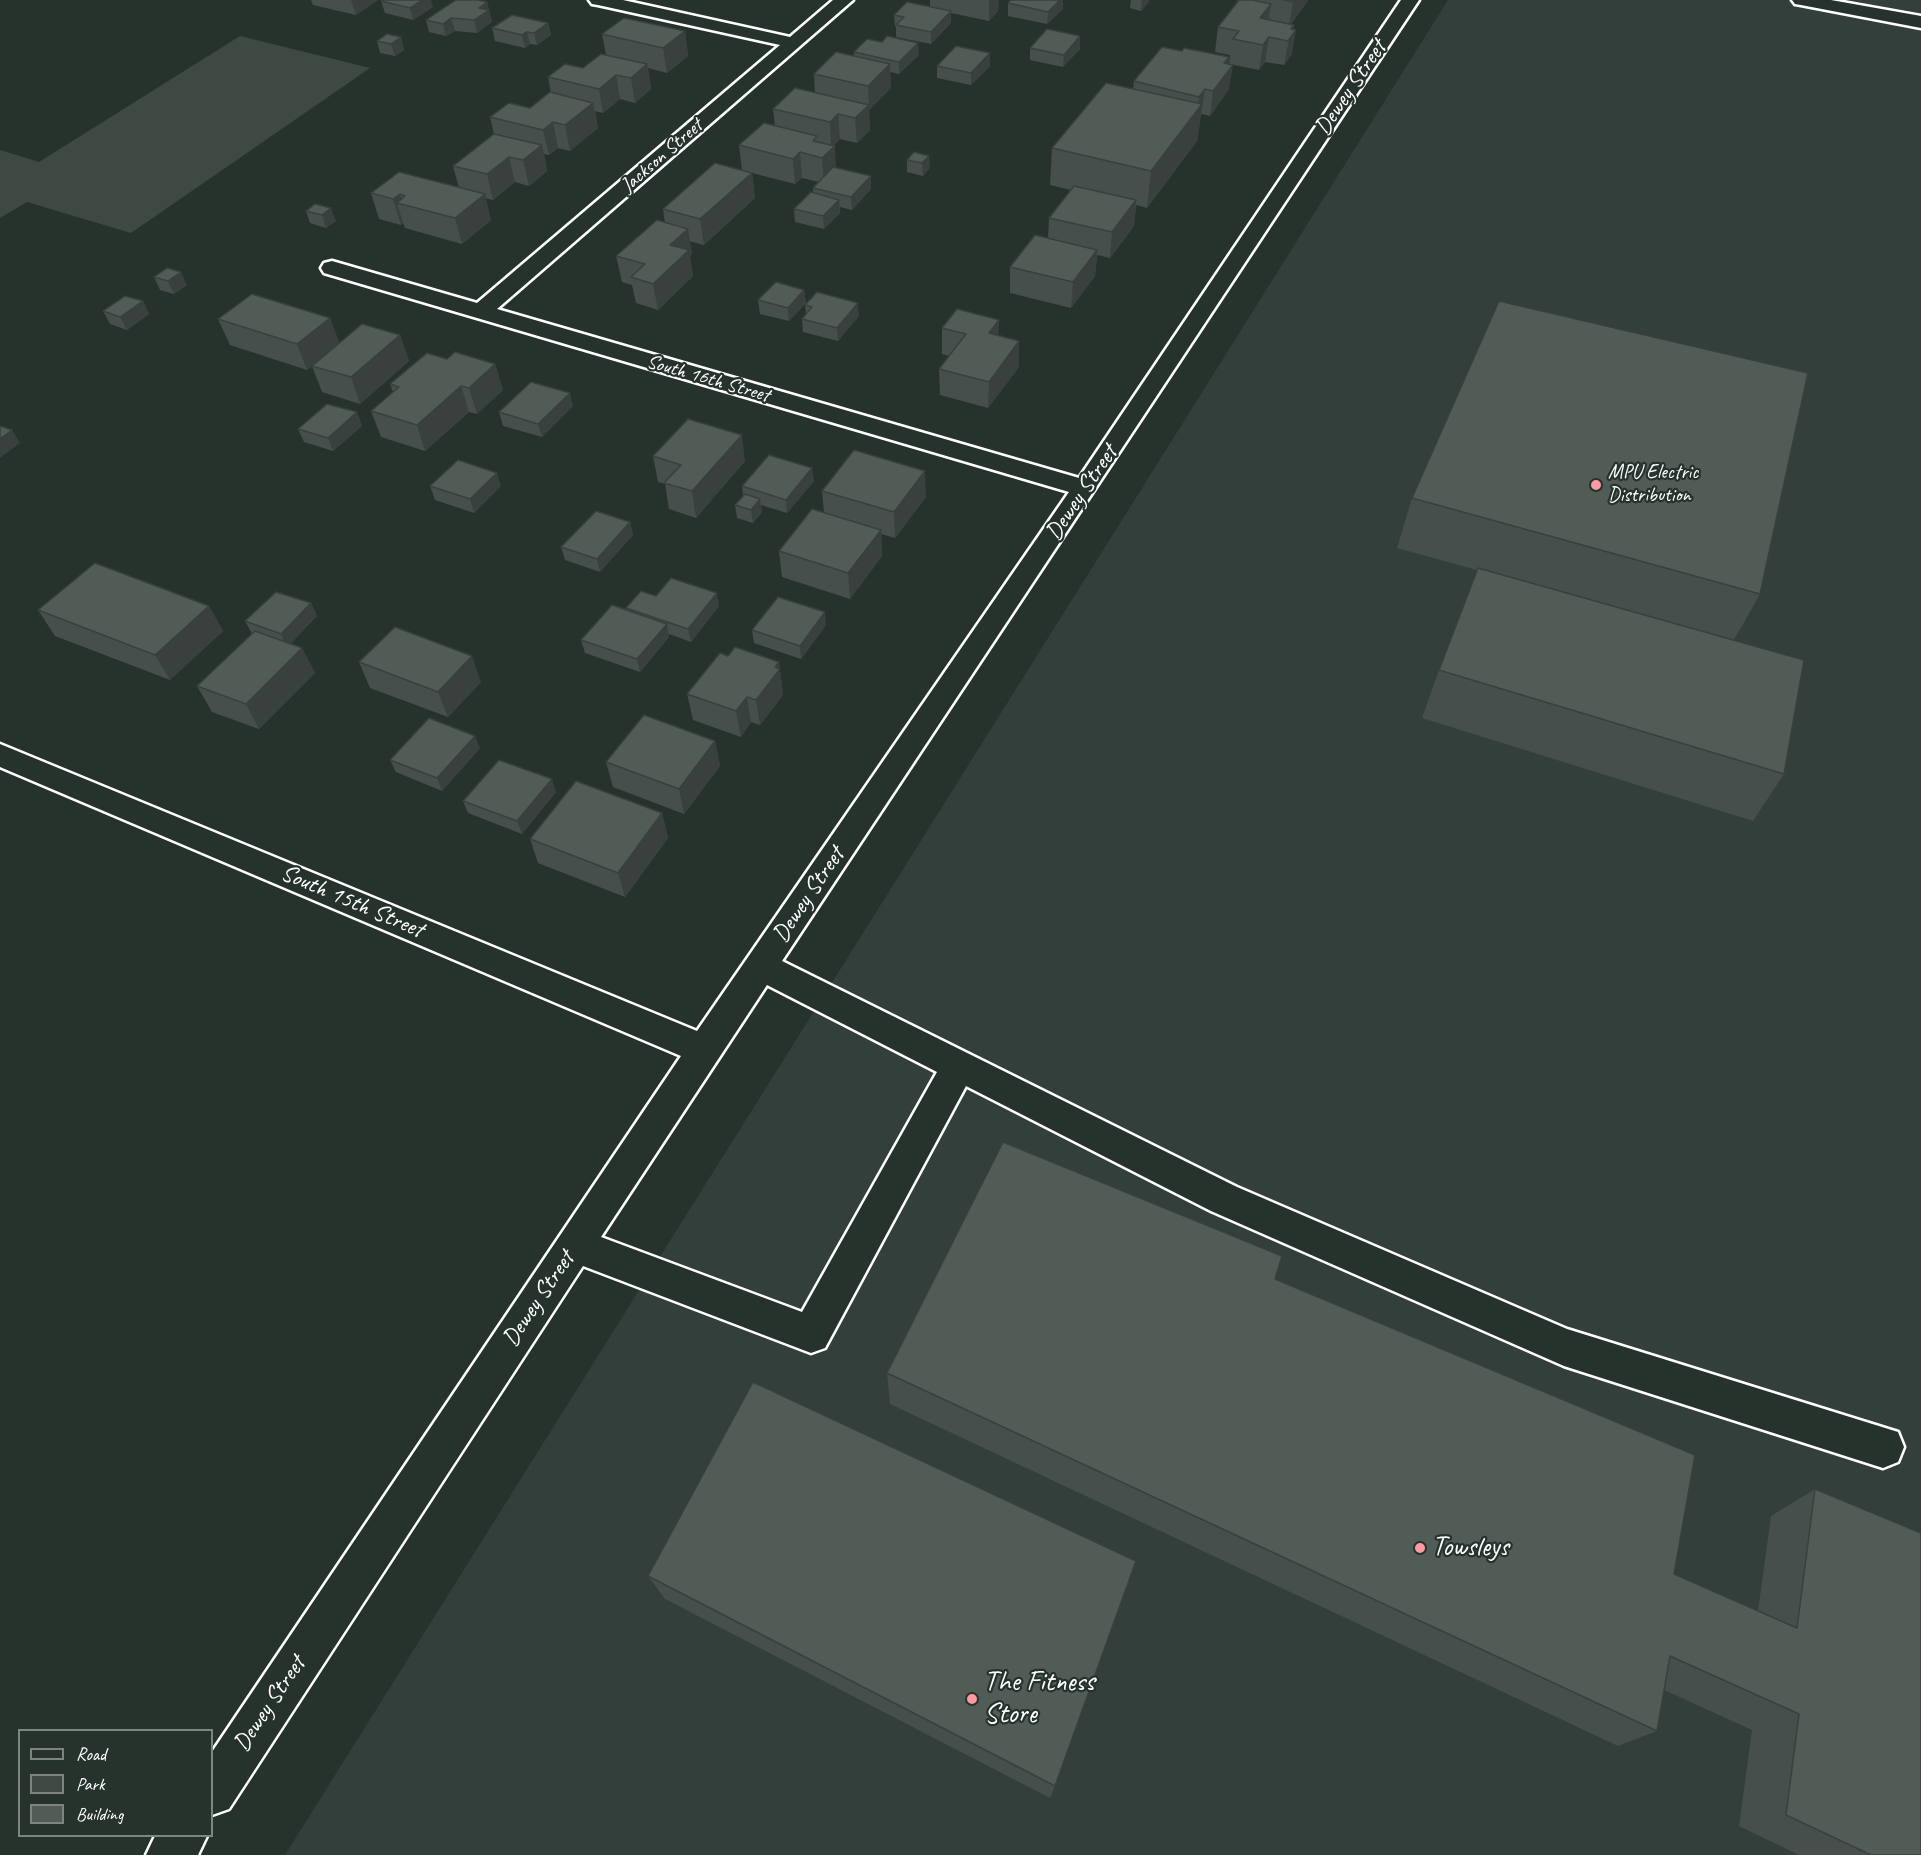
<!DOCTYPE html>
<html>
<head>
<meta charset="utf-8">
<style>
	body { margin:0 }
	#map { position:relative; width:1921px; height:1855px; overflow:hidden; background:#26332d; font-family:Caveat,sans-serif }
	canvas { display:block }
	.legend { position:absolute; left:18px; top:1729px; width:195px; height:108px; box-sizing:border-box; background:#26332d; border:2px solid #7d8581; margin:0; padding:8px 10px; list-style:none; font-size:18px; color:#fff }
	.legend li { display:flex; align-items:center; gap:12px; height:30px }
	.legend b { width:30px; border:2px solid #7d8581 }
</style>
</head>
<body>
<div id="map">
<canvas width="1921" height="1855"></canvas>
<ul class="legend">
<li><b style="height:8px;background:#26332d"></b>Road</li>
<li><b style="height:16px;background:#3e4944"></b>Park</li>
<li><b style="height:16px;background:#515c57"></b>Building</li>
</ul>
</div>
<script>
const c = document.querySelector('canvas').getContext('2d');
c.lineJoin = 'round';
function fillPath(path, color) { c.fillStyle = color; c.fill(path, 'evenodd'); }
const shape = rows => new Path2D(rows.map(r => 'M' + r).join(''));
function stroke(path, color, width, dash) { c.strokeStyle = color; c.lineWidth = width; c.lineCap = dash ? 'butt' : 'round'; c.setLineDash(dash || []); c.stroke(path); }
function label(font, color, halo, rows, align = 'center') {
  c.font = font + ' Caveat,sans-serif'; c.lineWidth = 4.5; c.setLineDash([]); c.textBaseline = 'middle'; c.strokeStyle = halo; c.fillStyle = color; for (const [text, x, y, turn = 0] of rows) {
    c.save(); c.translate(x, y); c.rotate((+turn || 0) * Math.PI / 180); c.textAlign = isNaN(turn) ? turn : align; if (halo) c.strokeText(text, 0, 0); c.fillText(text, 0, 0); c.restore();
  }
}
const built = shape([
	[1448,0,1921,0,1921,1855,285,1855]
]);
const green = shape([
	[240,36,370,68,131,233,27,202,0,218,0,150,39,162]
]);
const minor = shape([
	[589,0,623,0,790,37,833,0,853,0,497,309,1079,478,1401,0,1419,0,782,961,1237,1187,1567,1329,1898,1432,1904,1447,1898,1462,1883,1468,1564,1366,1211,1211,966,1086,825,1348,811,1353,583,1266,229,1809,212,1815,212,1752,681,1056,0,767,0,744,697,1031,1069,492,324,273,321,268,324,263,332,261,477,303,780,45,598,5,592,4,589,0],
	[767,985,937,1072,802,1312,601,1237,767,985],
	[1792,0,1831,0,1921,16,1921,28,1801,5,1795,4,1792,0],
	[155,1836,207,1836,198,1855,146,1855,155,1836]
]);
const wall = shape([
	[311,0,378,0,356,15,313,5],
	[930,0,999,0,998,11,989,21,951,13,951,23,931,44,896,37,896,27,895,27,894,15,930,7],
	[1131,0,1149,0,1148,3,1141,11,1130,8],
	[1237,0,1308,0,1307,2,1291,24,1294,25,1292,54,1284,65,1265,62,1259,70,1229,64,1230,55,1215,52,1218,27,1236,4],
	[381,1,433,7,413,20,385,13],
	[487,2,492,22,477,33,455,31,446,36,429,32,426,20],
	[1008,3,1063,9,1047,24,1008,16],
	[548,23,551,35,537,45,530,44,525,48,495,41,492,28],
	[685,31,688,56,667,73,648,68,651,89,635,103,620,99,603,113,595,111,598,128,570,151,558,148,549,155,544,154,547,171,529,186,515,182,493,200,485,198,491,220,462,244,405,228,403,223,401,225,379,219,371,193,459,188,453,166,494,134,490,117,530,108,551,93,548,77,583,68,606,55,602,34],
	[1080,36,1080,49,1063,67,1030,60,1030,48],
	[401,37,404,50,395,56,380,53,377,41],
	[1182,51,1229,57,1228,64,1229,89,1210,116,1202,114,1201,115,1197,141,1147,208,1136,205,1134,226,1110,258,1097,255,1095,276,1071,308,1010,293,1010,267,1048,239,1049,218,1071,190,1050,185,1052,148,1133,89,1134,81],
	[854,52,919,55,899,74,890,72,891,88,869,110,870,130,857,143,840,139,833,146,836,168,871,189,852,210,840,207,840,213,824,229,795,222,794,209,813,193,813,188,819,182,802,178,795,184,752,173,755,198,704,245,689,241,692,254,690,256,693,276,658,310,636,303,632,285,622,282,616,256,665,223,663,209,742,170,739,145,775,126,773,109,815,93,814,74,854,56],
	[937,66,990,66,971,85,937,78],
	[914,152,930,168,923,176,907,172,907,160],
	[315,204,336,221,326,228,310,223,306,211],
	[154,277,187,285,174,294,160,290],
	[804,290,806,303,789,321,760,314,758,300],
	[143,301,149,314,127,330,110,324,103,311],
	[805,305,859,316,838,341,803,332,802,319,806,314],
	[330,318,339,343,400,335,409,361,360,404,322,392,312,366,307,370,230,345,218,319],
	[999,320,998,336,1019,367,988,408,940,395,939,369,949,356,942,354,942,328],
	[447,359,495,364,503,390,477,414,469,412,425,451,381,437,371,411,393,392,390,384],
	[573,406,542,437,503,426,499,412],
	[357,412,362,426,333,451,304,442,298,429],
	[653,456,745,461,696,518,669,509,665,484,658,482],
	[814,481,787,513,761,505,762,512,753,523,737,518,735,505,743,495,742,486],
	[430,486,501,486,474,513,435,500],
	[822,491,926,497,895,538,881,534,882,556,850,599,782,577,779,551,824,512],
	[1412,498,1760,594,1734,640,1784,774,1753,821,1422,718,1439,670,1477,570,1397,548],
	[630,522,633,535,600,572,565,560,561,547],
	[656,596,719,606,691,642,669,634,669,637,640,672,585,653,581,640,627,610,626,608],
	[311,603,317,616,291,643,302,648,315,673,259,729,212,712,197,686,252,634,245,621],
	[209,606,223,631,170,680,55,636,38,610],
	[826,625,801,659,754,643,752,630],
	[728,656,779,662,783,695,760,725,751,722,741,737,693,720,687,694],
	[359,662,481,682,448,717,370,688],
	[715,741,720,766,684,814,613,787,606,762],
	[480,748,442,791,396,772,390,760],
	[556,792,522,834,468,813,463,801],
	[662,813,668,838,625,897,538,863,530,839],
	[1275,1279,1674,1574,1758,1611,1771,1516,1815,1489,1921,1855,1799,1855,1739,1826,1752,1730,1664,1690,1657,1731,1618,1746,890,1404,887,1373],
	[648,1576,1055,1786,1050,1798,665,1599]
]);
const shadedWall = shape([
	[351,0,378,0,356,15],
	[422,0,431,0,433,7,413,20,410,8],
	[989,0,999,0,998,11,989,21],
	[1060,0,1063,0,1063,9,1047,24,1048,12],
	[1142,0,1149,0,1148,3,1141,11],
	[1295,0,1308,0,1307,2,1289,26,1293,2],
	[487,2,492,22,477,33,474,20,479,8],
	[1271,4,1267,28,1260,18],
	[951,11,951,23,931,44,931,32],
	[451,18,455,31,446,36,443,24],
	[548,23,551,35,537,45,534,33],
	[1294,25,1292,36,1296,30,1292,54,1284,65,1291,29],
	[685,31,688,56,667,73,663,48],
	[527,32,530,44,525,48,522,35],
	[1080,36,1080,49,1063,67,1064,55],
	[401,37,404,50,395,56,391,44],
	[1269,37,1265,62,1259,70,1263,45],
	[918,43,919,55,899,74,899,62],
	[990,53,990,66,971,85,971,73],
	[1229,57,1227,73,1233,65,1229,89,1210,116,1213,91,1224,63],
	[647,64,651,89,635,103,631,78],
	[890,64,891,88,869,110,870,130,857,143,855,118,869,105,868,86],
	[616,75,620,99,603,113,599,89],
	[1205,89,1197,141,1147,208,1151,171,1197,111,1199,97],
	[593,103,598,128,570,151,565,125],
	[838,114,840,139,831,147,830,122],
	[553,122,558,148,549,155,543,130],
	[542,145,547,171,529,186,523,160],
	[835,146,836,171,824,183,822,158],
	[800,152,802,178,795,184,793,159],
	[929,156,930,168,923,176,922,163],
	[509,157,515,182,493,200,487,174],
	[752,173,755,198,704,245,700,219],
	[871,176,871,189,852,210,851,197],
	[400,194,403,204,397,203,403,223,401,225,393,199],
	[485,194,491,220,462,244,455,218],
	[839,200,840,213,824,229,823,216],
	[1136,200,1134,226,1110,258,1112,232],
	[331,208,336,221,326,228,322,215],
	[688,229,692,254,690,256,693,276,658,310,653,284,670,245],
	[1097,250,1095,276,1071,308,1073,282],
	[181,272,187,285,174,294,168,281],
	[804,290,806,303,789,321,788,308],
	[143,301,149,314,127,330,120,317],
	[858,303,859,316,838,341,837,328],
	[330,318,340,344,307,370,297,344],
	[999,320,998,346,989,333],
	[400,335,409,361,360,404,351,377],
	[1019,341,1019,367,988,408,989,382],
	[495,364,503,390,477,414,469,388],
	[461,386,469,412,425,451,417,425],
	[570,393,573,406,542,437,538,424],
	[357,412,362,426,333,451,328,438],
	[12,430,20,443,0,458,0,439],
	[742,435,745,461,696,518,692,491],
	[812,468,814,481,787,513,786,500],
	[925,471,926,497,895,538,894,512],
	[497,473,501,486,474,513,470,499],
	[760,499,762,512,753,523,751,510],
	[630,522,633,535,600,572,597,559],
	[881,530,882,556,850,599,848,573],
	[717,593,719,606,691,642,688,629],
	[311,603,317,616,287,647,281,634],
	[209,606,223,631,170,680,155,655],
	[825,612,826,625,801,659,800,646],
	[667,624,669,637,640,672,637,659],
	[302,648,315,673,259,729,246,704],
	[472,656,481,682,448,717,438,692],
	[779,662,783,695,760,725,756,700,775,667],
	[747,697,751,722,741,737,736,711],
	[475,736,480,748,442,791,437,778],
	[715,741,720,766,684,814,679,789],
	[552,779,556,792,522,834,517,821],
	[662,813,668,838,625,897,618,873]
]);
const building = shape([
	[383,0,422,0,410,8,381,1,383,0],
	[456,0,478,0,487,2,479,8,489,10,474,20,451,18,443,24,426,20,456,0],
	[1011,0,1060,0,1048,12,1008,3,1011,0],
	[1239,0,1252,0,1271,4,1260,18,1294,25,1291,29,1296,30,1288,41,1269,37,1263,45,1233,39,1239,31,1218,27,1239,0],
	[1283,0,1295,0,1293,2,1283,0],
	[907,2,951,11,931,32,896,25,904,17,894,15,907,2],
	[512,15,548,23,534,33,527,32,522,35,492,28,512,15],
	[624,18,685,31,663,48,602,34,624,18],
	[1047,29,1080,36,1064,55,1030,48,1047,29],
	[387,34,401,37,391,44,377,41,387,34],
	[887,36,918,43,899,62,854,52,867,39,882,42,887,36],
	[956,46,990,53,971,73,937,66,956,46],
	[1162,47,1182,51,1184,48,1229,57,1224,63,1233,65,1213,91,1205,89,1199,97,1134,81,1162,47],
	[836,52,890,64,868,86,814,74,836,52],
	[601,54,647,64,631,78,616,75,599,89,548,77,565,64,583,68,601,54],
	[1106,83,1202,104,1151,171,1052,148,1106,83],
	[795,88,869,105,855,118,838,114,830,122,773,109,795,88],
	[550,92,593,103,565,125,553,122,543,130,490,117,509,103,530,108,550,92],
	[764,123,817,136,813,141,835,146,822,158,800,152,793,159,739,145,764,123],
	[494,134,542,145,523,160,509,157,487,174,453,166,494,134],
	[914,152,929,156,922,163,907,160,914,152],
	[715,163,752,173,700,219,663,209,715,163],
	[833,167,871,176,851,197,813,188,833,167],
	[399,172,485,194,455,218,397,203,405,196,400,194,393,199,371,193,399,172],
	[1074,186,1136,200,1112,232,1049,218,1074,186],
	[811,192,839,200,823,216,794,209,811,192],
	[315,204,331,208,322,215,306,211,315,204],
	[657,220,688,229,670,245,689,250,653,284,631,277,645,264,616,256,657,220],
	[1035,235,1097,250,1073,282,1010,267,1035,235],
	[167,268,181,272,168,281,154,277,167,268],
	[776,282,804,290,788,308,758,300,776,282],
	[817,292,858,303,837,328,802,319,812,307,805,305,817,292],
	[252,294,330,318,297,344,218,319,252,294],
	[125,296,143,301,120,317,103,311,125,296],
	[1499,301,1808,373,1760,594,1412,498,1499,301],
	[957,309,999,320,989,333,1019,341,989,382,939,369,966,334,942,328,957,309],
	[362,324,400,335,351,377,312,366,362,324],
	[455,352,495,364,469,388,461,386,417,425,371,411,399,387,390,384,427,353,447,359,455,352],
	[531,382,570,393,538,424,499,412,531,382],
	[327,404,357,412,328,438,298,429,327,404],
	[688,419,742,435,692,491,664,483,681,465,653,456,688,419],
	[0,426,12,430,0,439,0,426],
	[854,450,925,471,894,512,822,491,854,450],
	[769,455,812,468,786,500,742,486,769,455],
	[458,460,497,473,470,499,430,486,458,460],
	[745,494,760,499,751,510,735,505,745,494],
	[812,509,881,530,848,573,779,551,812,509],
	[596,511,630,522,597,559,561,547,596,511],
	[95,563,209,606,155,655,38,610,95,563],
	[1478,568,1804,660,1784,774,1439,670,1478,568],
	[671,578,717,593,688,629,626,608,641,591,656,596,671,578],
	[276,592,311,603,281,634,245,621,276,592],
	[778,597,825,612,800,646,752,630,778,597],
	[612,605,667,624,637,659,581,640,612,605],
	[395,627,472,656,438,692,359,662,395,627],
	[255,631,302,648,246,704,197,686,255,631],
	[735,647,779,662,775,667,780,669,756,700,747,697,736,711,687,694,720,653,728,656,735,647],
	[644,715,715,741,679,789,606,762,644,715],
	[429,718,475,736,437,778,390,760,429,718],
	[499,760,552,779,517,821,463,801,499,760],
	[576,781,662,813,618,873,530,839,576,781],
	[1003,1142,1282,1256,1275,1279,1695,1455,1674,1574,1797,1628,1815,1489,1921,1533,1921,1855,1871,1855,1786,1815,1799,1714,1670,1656,1657,1731,887,1373,1003,1142],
	[753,1382,1136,1561,1055,1786,648,1576,753,1382]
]);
const markers = [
	[1596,485,6,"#ff9aa2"],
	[1420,1548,6,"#ff9aa2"],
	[972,1699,6,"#ff9aa2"]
];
const farStreetnames = [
	["Jackson Street",662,156,-41],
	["South 16th Street",708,379,16]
];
const farPoinames = [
	["MPU Electric",1608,473],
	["Distribution",1608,496]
];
const streetNames = [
	["Dewey Street",1351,88,-56],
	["Dewey Street",1082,493,-56],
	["Dewey Street",809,895,-56],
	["South 15th Street",352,902,23],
	["Dewey Street",539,1299,-56],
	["Dewey Street",270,1704,-56]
];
const nearPoinames = [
	["Towsleys",1432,1548],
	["The Fitness",984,1683],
	["Store",984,1715]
];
fillPath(built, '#333f3a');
fillPath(green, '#3e4944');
stroke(minor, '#fff', 5);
fillPath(minor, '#26332d');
fillPath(wall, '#464f4b');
fillPath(shadedWall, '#39403d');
fillPath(building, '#515c57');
stroke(building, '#39403d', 1.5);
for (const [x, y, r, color] of markers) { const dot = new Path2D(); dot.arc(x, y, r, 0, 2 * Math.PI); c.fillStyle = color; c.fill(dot); stroke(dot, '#26332d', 2); }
label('20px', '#fff', '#26332d', farStreetnames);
label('20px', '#fff', '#26332d', farPoinames, 'left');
label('24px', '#fff', '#26332d', streetNames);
label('28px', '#fff', '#26332d', nearPoinames, 'left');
</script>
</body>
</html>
